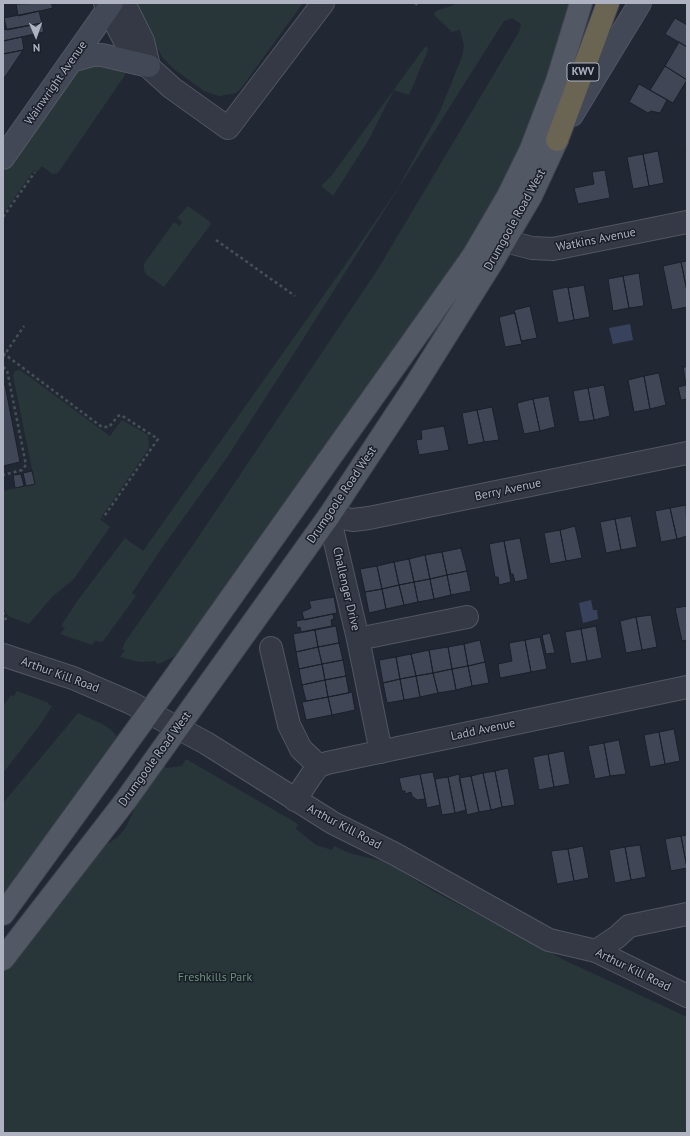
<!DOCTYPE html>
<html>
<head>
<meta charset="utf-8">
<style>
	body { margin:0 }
	#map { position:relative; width:690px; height:1136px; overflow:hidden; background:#222734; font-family:"PT Sans",sans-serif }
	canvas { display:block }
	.frame { position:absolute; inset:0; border:4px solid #afb3c1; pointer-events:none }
	.north { position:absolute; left:16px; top:16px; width:40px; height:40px; -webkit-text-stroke:3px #1a1e29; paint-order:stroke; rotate:178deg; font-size:11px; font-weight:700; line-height:16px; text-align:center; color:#afb3c1 }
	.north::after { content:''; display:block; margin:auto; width:14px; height:18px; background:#afb3c1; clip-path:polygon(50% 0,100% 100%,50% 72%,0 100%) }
</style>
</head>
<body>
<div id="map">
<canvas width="690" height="1136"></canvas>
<div class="frame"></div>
<div class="north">N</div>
</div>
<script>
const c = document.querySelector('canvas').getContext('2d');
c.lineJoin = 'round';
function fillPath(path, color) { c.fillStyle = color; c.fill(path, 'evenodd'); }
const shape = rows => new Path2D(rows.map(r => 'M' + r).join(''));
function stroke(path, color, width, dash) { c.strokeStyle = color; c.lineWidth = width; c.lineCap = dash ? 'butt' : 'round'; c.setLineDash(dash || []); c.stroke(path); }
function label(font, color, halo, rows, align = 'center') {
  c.font = font + ' "PT Sans",sans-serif'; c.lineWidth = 3; c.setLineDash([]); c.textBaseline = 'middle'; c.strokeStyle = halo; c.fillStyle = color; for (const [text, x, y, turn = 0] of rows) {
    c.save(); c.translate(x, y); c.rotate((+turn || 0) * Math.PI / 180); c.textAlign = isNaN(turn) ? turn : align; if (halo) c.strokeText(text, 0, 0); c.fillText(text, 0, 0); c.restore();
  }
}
const green = shape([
	[134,3,303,3,242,87,236,93,219,96,204,91,175,70,163,58,153,41],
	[455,3,571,3,550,73,529,129,491,205,464,249,181,649,175,656,158,664,155,661,140,662,120,657,125,650,122,649,125,642,193,545,378,269,519,32,521,24,512,18,504,21,293,355,226,459,161,549,132,593,136,596,104,640,102,642,95,641,92,645,60,634,65,628,61,626,78,600,125,538,143,551,348,261,398,188,440,111,462,57,464,45,460,30,452,32,434,15,436,11,454,5],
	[427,46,428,50,409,95,394,90,368,141,333,196,321,186,332,175,424,48],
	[87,61,125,71,125,75,58,173,52,174,42,166,37,172,34,170,3,214,3,173,81,66],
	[188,206,209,221,211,224,164,287,146,274,144,270,144,264,174,222,180,226,182,222,177,218],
	[20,370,110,436,122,420,148,435,149,448,100,519,110,527,73,580,53,596,29,624,8,616,3,607,3,491,35,484,13,375,15,371],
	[17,691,49,703,48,704,52,706,40,725,3,773,3,706,11,695,14,696],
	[78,713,102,724,110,729,117,736,3,895,3,803],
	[186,759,298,824,296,829,316,845,332,850,334,846,349,853,386,862,435,892,564,960,687,1017,687,1133,3,1133,3,968,105,841,109,843,118,837,126,827,134,810,131,807,162,764,166,768,182,766]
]);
const water = shape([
	[630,324,633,340,613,344,609,328],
	[591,600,593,610,597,610,598,619,583,623,579,603]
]);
const building = shape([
	[51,3,53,8,18,16,16,4,51,3],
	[39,11,42,23,7,30,4,18,39,11],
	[675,18,687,25,687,47,665,34,675,18],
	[42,23,44,32,3,41,3,30,42,23],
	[22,37,24,50,3,54,3,41,22,37],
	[679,42,687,47,687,80,665,66,679,42],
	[23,50,5,77,3,77,3,54,23,50],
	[665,66,687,80,673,103,650,90,665,66],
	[639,84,667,100,660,113,651,111,648,113,629,102,639,84],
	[687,147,687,160,685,148,687,147],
	[658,151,664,183,649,186,643,154,658,151],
	[643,154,649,186,633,189,627,157,643,154],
	[605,170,610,198,578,204,574,188,594,184,592,172,605,170],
	[687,261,687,291,681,262,687,261],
	[681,262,687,291,687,307,672,310,663,266,681,262],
	[639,273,644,306,629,308,623,276,639,273],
	[623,276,629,308,613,311,608,279,623,276],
	[584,285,590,317,574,320,568,288,584,285],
	[568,287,574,320,558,323,552,290,568,287],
	[530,306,537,338,521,341,514,310,530,306],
	[515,313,522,344,505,347,499,317,515,313],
	[683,367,687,367,687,399,681,400,678,387,686,385,683,367],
	[659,373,666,405,650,409,644,376,659,373],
	[644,376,650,409,634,412,628,380,644,376],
	[3,385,5,385,20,462,3,466,3,385],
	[604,385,610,416,594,420,588,388,604,385],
	[588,388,594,420,579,422,573,391,588,388],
	[549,396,555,427,540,431,533,399,549,396],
	[533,399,540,431,524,434,517,403,533,399],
	[492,407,499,440,484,442,477,410,492,407],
	[477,410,484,442,468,445,462,413,477,410],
	[444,426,449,450,419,455,416,440,422,439,421,430,444,426],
	[32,471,35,484,26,486,23,473,32,471],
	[21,474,24,486,15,488,13,475,21,474],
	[686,505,687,536,677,539,670,508,686,505],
	[670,508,677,539,661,542,655,511,670,508],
	[631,516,637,547,621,550,615,519,631,516],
	[615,519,621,550,606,553,600,522,615,519],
	[575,526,582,558,566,561,560,530,575,526],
	[560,530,566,561,550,564,544,533,560,530],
	[520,538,528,579,515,582,513,574,511,574,504,541,520,538],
	[504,541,511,582,499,585,498,577,495,577,489,544,504,541],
	[461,548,467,571,447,575,442,552,461,548],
	[442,552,447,575,430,579,425,555,442,552],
	[425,555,430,579,414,582,409,559,425,555],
	[409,559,414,582,399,585,394,562,409,559],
	[394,562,399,585,382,589,377,566,394,562],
	[377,566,382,589,365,592,360,569,377,566],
	[467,571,471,591,451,595,447,575,467,571],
	[447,575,451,595,434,599,430,579,447,575],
	[430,579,434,599,418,602,414,582,430,579],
	[414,582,418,602,404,605,399,585,414,582],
	[399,585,404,605,386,609,382,589,399,585],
	[382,589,386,609,369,613,365,592,382,589],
	[334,597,337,613,304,620,302,612,311,608,309,601,334,597],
	[687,606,687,640,682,641,675,608,687,606],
	[333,614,334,619,331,620,332,626,301,632,300,627,297,628,296,621,333,614],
	[651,615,657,647,642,650,636,617,651,615],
	[636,617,642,650,626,653,620,621,636,617],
	[336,626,339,643,318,647,315,630,336,626],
	[596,626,602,658,587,661,581,629,596,626],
	[581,629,587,661,571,664,565,632,581,629],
	[315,630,318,647,296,652,293,634,315,630],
	[550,633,555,653,546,654,542,635,550,633],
	[540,637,547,669,531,672,525,640,540,637],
	[480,640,485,662,468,666,464,644,480,640],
	[525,640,531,672,500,678,498,664,512,661,509,643,525,640],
	[339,643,343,660,322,664,318,647,339,643],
	[464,644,468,666,452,669,448,647,464,644],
	[318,647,322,664,299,669,296,652,318,647],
	[448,647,452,669,433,673,429,650,448,647],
	[429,650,433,673,416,676,411,654,429,650],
	[411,654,416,676,400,679,396,657,411,654],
	[396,657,400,679,383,683,379,660,396,657],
	[343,660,346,676,325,680,322,664,343,660],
	[485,662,489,683,472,686,468,666,485,662],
	[322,664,325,680,302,685,299,669,322,664],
	[468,666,472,686,456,690,452,669,468,666],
	[452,669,456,690,438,693,433,673,452,669],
	[433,673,438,693,420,697,416,676,433,673],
	[346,676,349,693,328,697,325,680,346,676],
	[416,676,420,697,404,700,400,679,416,676],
	[400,679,404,700,387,703,383,683,400,679],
	[325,680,328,697,306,701,302,685,325,680],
	[352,692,355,710,332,715,328,697,352,692],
	[328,697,332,715,306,720,302,702,328,697],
	[674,729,680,761,665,764,659,732,674,729],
	[659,732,665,764,650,767,644,735,659,732],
	[619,740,626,774,610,776,604,743,619,740],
	[604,743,610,776,595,779,588,746,604,743],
	[564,751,570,784,554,787,548,754,564,751],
	[548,754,554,787,539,790,533,757,548,754],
	[508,768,515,805,502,807,495,771,508,768],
	[495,771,502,807,491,810,483,773,495,771],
	[433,772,440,805,427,808,420,774,433,772],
	[483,773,491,810,479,812,471,776,483,773],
	[420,774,425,799,417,800,412,796,411,792,405,794,405,791,402,791,399,778,420,774],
	[459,774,466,810,455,813,448,777,459,774],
	[471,776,479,812,467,815,459,778,471,776],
	[448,777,455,813,442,815,435,779,448,777],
	[687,835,687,868,681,836,687,835],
	[681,836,687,868,671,871,665,839,681,836],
	[640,845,646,877,631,880,625,847,640,845],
	[583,846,589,878,574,881,568,849,583,846],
	[625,847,631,880,615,883,609,850,625,847],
	[568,849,574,881,557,884,551,851,568,849]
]);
const path = shape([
	[415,3,419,6],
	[3,217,35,172],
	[216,240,295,296],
	[3,353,102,427,109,427,118,416,121,415,158,439,103,518],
	[3,357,24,326],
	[3,367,7,370,26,465,22,470,3,475],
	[3,612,6,620]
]);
const minor = shape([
	[105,3,129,49,172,88,228,128,323,3],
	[124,3,143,41,149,66],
	[505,241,532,248,553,249,687,222],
	[358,639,467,617],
	[271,648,289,725,301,749,319,766],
	[381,752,358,639,329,516,353,520,369,518,687,453],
	[295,800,313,773,319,766,327,763,687,687],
	[596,951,617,937,629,926,687,914]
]);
const tertiary = shape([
	[3,655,73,678,131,703,206,743,333,823,395,854,549,940,596,951,687,996]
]);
const secondary = shape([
	[71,61,93,55,102,55,149,66],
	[572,115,640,3],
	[3,158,112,3]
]);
const primary = shape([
	[3,914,174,678,473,256,508,196,531,149,557,81,581,3],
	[3,959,126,800,329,516,414,387,491,264,531,196,557,140]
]);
const motorway = shape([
	[557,140,608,3]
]);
const shields = [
	[583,72,32]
];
const shieldNames = [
	["KWV",583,72]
];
const streetNames = [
	["Wainwright Avenue",56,83,-55],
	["Drumgoole Road West",515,220,-61],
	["Watkins Avenue",596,240,-11],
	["Berry Avenue",508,490,-12],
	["Drumgoole Road West",342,495,-56],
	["Challenger Drive",346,589,77],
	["Arthur Kill Road",60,675,20],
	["Ladd Avenue",483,730,-12],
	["Drumgoole Road West",155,759,-54],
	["Arthur Kill Road",344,827,28],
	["Arthur Kill Road",633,970,26]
];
const parkNames = [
	["Freshkills Park",215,978]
];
fillPath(green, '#283639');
fillPath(water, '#39425c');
fillPath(building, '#404655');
stroke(building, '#1c202b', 1);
stroke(minor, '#525662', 24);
stroke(tertiary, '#525662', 24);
stroke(secondary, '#525662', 24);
stroke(primary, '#3e424e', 24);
stroke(motorway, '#3f434f', 24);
stroke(path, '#455156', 2.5, [3, 3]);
stroke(minor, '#353945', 22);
stroke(tertiary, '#353945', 22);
stroke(secondary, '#434857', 22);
stroke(primary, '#535865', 22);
stroke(motorway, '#6a6453', 22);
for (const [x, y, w] of shields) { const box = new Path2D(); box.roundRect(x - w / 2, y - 9, w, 18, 3); c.fillStyle = '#1a1e29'; c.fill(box); stroke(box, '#afb3c1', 1); }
label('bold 11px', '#afb3c1', null, shieldNames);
label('12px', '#afb3c1', '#1a1e29', streetNames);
label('12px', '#6a8f78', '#1a1e29', parkNames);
</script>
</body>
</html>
